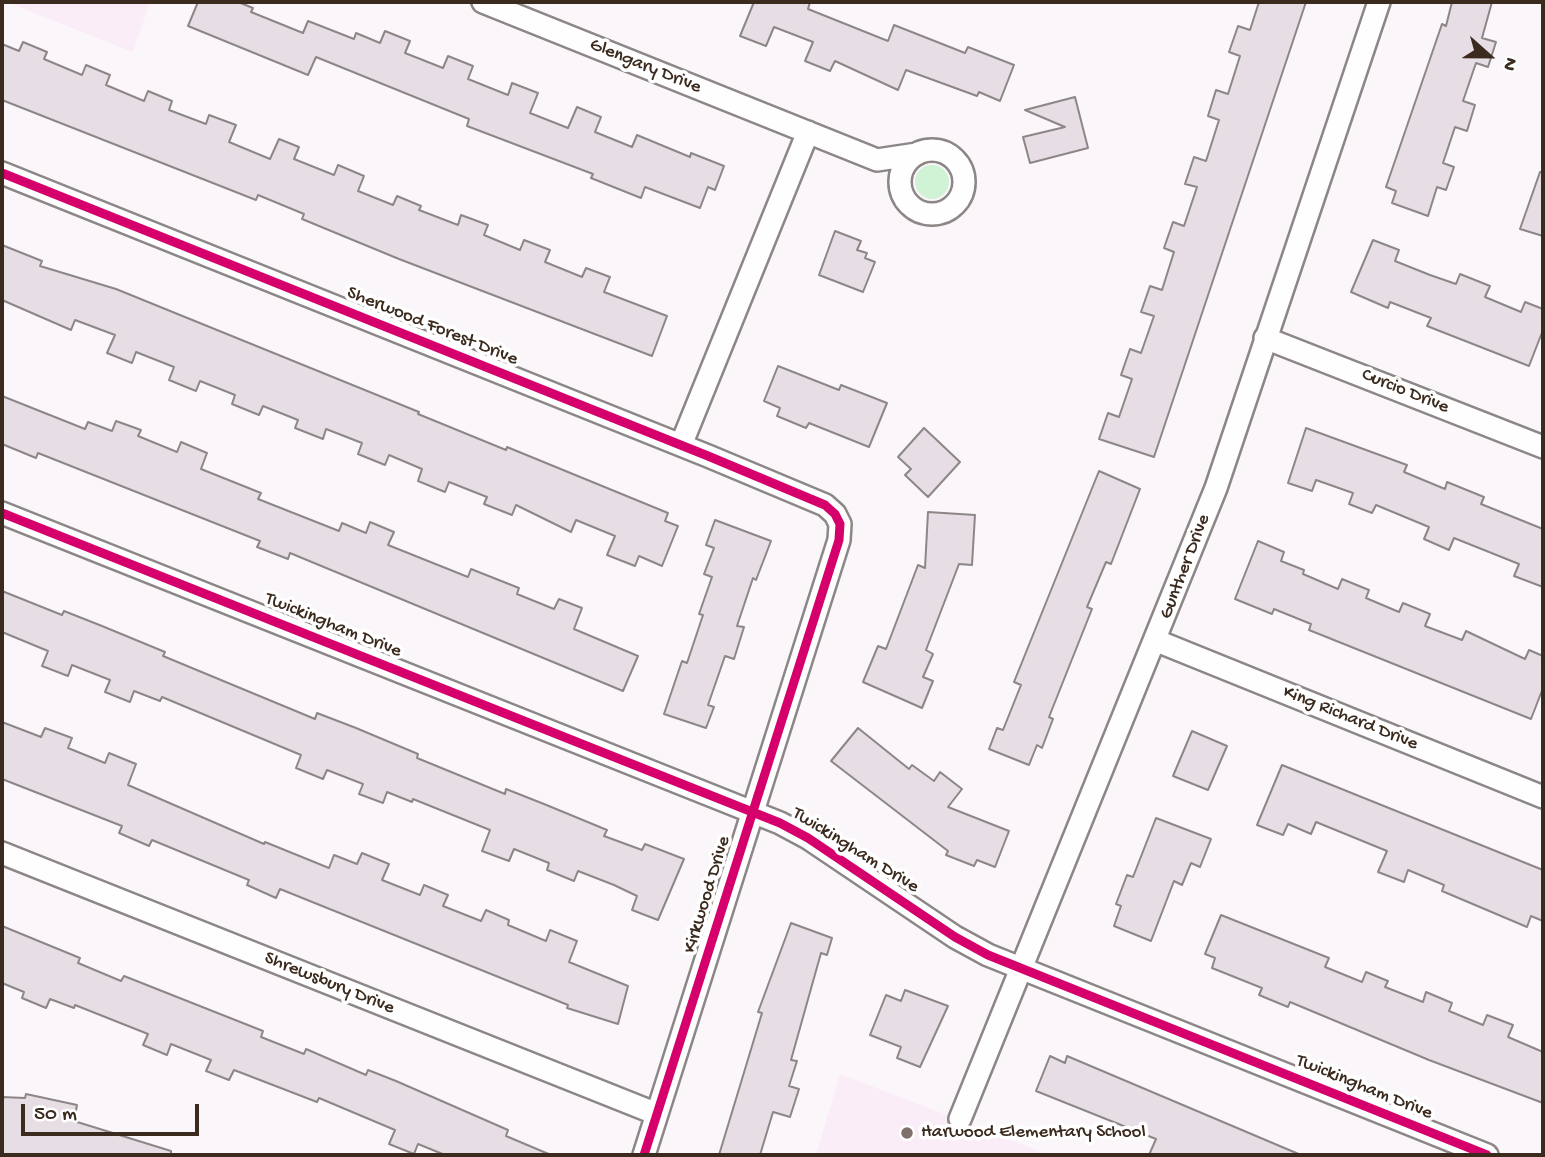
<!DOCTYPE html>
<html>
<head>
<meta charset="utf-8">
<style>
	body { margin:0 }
	#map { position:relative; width:1545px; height:1157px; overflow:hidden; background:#fbf6fa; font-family:"Gochi Hand",sans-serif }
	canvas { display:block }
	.frame { position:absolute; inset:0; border:4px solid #3b2a1e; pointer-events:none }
	.north { position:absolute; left:1454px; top:21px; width:70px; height:70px; -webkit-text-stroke:5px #fff; paint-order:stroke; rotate:111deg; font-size:19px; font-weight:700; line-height:28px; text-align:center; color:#3b2a1e }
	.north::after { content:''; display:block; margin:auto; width:24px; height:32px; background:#3b2a1e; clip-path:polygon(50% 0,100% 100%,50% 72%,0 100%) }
	.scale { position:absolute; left:21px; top:1104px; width:178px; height:32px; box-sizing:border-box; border:4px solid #3b2a1e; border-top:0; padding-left:9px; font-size:21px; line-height:24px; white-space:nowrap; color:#3b2a1e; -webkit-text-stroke:5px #fff; paint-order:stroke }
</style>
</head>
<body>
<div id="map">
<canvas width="1545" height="1157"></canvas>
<div class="frame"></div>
<div class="north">N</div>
<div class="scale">50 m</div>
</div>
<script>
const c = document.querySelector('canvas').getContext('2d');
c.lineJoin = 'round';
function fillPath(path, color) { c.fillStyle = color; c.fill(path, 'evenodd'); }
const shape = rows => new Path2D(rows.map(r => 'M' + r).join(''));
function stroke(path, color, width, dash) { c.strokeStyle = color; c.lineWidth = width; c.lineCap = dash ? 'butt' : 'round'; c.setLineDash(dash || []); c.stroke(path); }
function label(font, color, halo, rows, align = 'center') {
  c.font = font + ' "Gochi Hand",sans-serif'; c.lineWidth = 7; c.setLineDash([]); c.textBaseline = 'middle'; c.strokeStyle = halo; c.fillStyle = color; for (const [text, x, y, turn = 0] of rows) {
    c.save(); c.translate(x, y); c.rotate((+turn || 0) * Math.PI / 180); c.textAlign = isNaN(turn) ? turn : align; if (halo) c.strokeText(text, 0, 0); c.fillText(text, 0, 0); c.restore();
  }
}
const built = shape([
	[6,2,150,2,133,52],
	[840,1074,934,1110,1049,1155,816,1155]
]);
const green = shape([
	'915 182a17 17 0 1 1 34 0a17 17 0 1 1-34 0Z'
]);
const building = shape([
	[198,2,238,2,253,8,251,12,303,33,308,21,354,39,356,33,380,43,385,31,410,41,405,53,443,68,448,56,473,66,468,79,508,95,512,83,538,93,530,113,568,128,577,107,601,117,595,132,632,147,637,135,690,157,691,153,724,166,715,190,708,187,700,208,645,187,641,198,591,178,593,174,467,126,469,119,316,57,308,75,188,26,198,2],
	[754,2,810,2,808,9,888,41,894,25,965,53,968,47,1014,65,1000,101,979,92,977,96,906,70,898,90,835,61,830,71,805,61,813,42,774,27,766,46,740,36,754,2],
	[1259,2,1306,2,1154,457,1099,439,1108,413,1119,417,1132,379,1121,375,1130,349,1141,353,1154,316,1141,312,1150,286,1162,290,1174,252,1164,248,1173,222,1184,226,1197,187,1185,184,1194,157,1206,161,1219,120,1208,116,1216,90,1228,94,1240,56,1229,52,1238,26,1250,30,1259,2],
	[1452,2,1492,2,1482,38,1496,42,1488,67,1476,63,1463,101,1475,105,1467,131,1455,127,1443,163,1454,167,1446,190,1437,187,1428,216,1392,203,1396,191,1386,187,1442,24,1446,26,1452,2],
	[23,42,47,52,44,59,82,75,86,65,110,75,106,85,144,101,148,91,172,101,169,110,206,124,209,115,236,125,229,142,270,159,279,139,299,147,294,159,334,175,338,165,364,176,358,191,393,205,397,196,421,206,419,210,458,225,461,215,488,225,484,235,520,250,524,240,550,250,545,262,582,277,586,268,610,277,604,292,667,316,652,356,399,259,302,219,304,214,258,195,256,200,2,100,2,44,19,51,23,42],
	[1075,97,1088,148,1030,163,1023,137,1065,127,1025,110,1075,97],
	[1540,172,1543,172,1543,236,1520,229,1540,172],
	[835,231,861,241,857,250,867,253,865,258,875,262,863,292,819,275,835,231],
	[1373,240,1399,250,1395,261,1430,275,1456,284,1460,274,1490,286,1485,297,1521,312,1525,302,1543,309,1543,330,1529,366,1427,326,1431,318,1390,302,1388,308,1351,292,1373,240],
	[2,245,42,261,40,266,116,289,419,412,418,414,506,450,507,447,668,513,665,521,678,526,662,566,639,556,635,566,607,555,615,536,576,520,571,532,516,505,512,515,484,504,487,497,449,482,445,492,418,481,422,469,389,455,385,465,358,454,362,443,326,429,323,439,295,428,298,420,263,406,259,415,232,404,235,395,200,381,196,391,169,380,174,367,136,352,132,363,107,353,115,335,75,320,71,330,2,300,2,245],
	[778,366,839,390,841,385,887,403,869,447,809,423,806,428,777,416,780,408,764,401,778,366],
	[2,396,85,429,88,422,112,431,116,421,141,430,138,436,177,452,181,442,207,453,201,469,261,493,258,499,339,531,342,523,366,533,370,522,394,532,388,545,468,577,471,569,519,588,517,594,554,609,559,599,582,608,574,629,638,656,623,691,290,553,288,559,257,547,260,541,38,453,36,458,2,444,2,396],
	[924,428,960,462,928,497,905,475,911,469,898,457,924,428],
	[1306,428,1407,465,1404,472,1445,489,1447,482,1484,497,1481,504,1543,529,1543,587,1514,576,1519,564,1454,538,1449,550,1424,539,1429,527,1376,505,1372,513,1349,504,1353,493,1316,480,1312,491,1288,483,1306,428],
	[1099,471,1140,489,1111,564,1106,562,1087,607,1092,609,1049,717,1053,719,1042,748,1037,745,1029,765,989,749,997,728,1003,730,1021,685,1014,682,1099,471],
	[928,512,975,515,972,565,959,564,926,650,933,654,923,677,933,681,922,708,863,682,878,646,886,649,918,565,925,568,928,512],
	[715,520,771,541,756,580,753,578,737,626,744,627,734,659,725,656,708,705,714,707,706,728,664,714,682,661,687,663,703,615,699,614,712,577,704,574,714,548,706,545,715,520],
	[1258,541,1284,552,1281,561,1304,570,1303,574,1338,589,1342,579,1369,590,1366,598,1399,612,1403,603,1430,614,1425,626,1462,640,1466,631,1525,659,1529,650,1543,656,1543,688,1531,719,1309,630,1311,624,1274,609,1272,614,1235,599,1258,541],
	[2,591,62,615,64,611,102,626,165,652,163,656,315,719,317,713,356,728,418,754,417,758,505,794,506,789,544,804,607,830,604,836,642,850,645,844,684,859,658,920,632,910,637,896,614,885,578,871,574,881,547,870,549,863,514,849,509,861,482,851,490,830,413,799,412,802,387,792,383,803,359,794,363,784,327,770,323,779,296,768,301,755,162,697,160,701,134,691,130,702,105,692,110,680,72,665,68,676,42,666,48,651,2,632,2,591],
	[2,722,41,737,45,728,72,738,68,748,105,763,109,753,136,764,128,785,264,844,265,842,329,868,334,855,357,864,362,853,389,864,382,880,420,895,424,885,448,895,443,906,481,921,486,910,509,920,508,925,546,941,550,930,577,941,569,962,628,986,618,1024,567,1008,568,1005,280,889,276,898,247,885,249,880,152,840,149,846,119,833,122,826,2,779,2,722],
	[858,728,909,769,912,765,934,781,940,772,962,789,948,807,1009,831,995,867,977,860,974,866,946,855,948,851,831,761,858,728],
	[1192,731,1227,746,1208,790,1173,776,1192,731],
	[1282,765,1543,870,1543,921,1531,916,1527,927,1442,891,1444,885,1408,870,1404,882,1378,872,1387,851,1316,822,1311,834,1288,824,1283,835,1257,825,1282,765],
	[1156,818,1211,839,1200,867,1191,863,1182,885,1174,881,1151,941,1114,926,1121,906,1116,904,1127,875,1133,877,1156,818],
	[1221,915,1329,958,1325,967,1362,982,1366,972,1388,981,1385,987,1423,1002,1426,992,1452,1003,1449,1011,1483,1025,1487,1015,1513,1025,1508,1037,1543,1052,1543,1103,1429,1060,1290,1002,1288,1007,1259,995,1262,988,1212,968,1215,958,1205,954,1221,915],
	[791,923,832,938,827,955,821,953,791,1060,797,1061,789,1086,799,1089,790,1117,773,1112,760,1155,719,1155,762,1013,758,1012,791,923],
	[2,926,80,958,78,963,121,981,124,976,263,1031,261,1037,304,1054,306,1049,366,1075,368,1070,396,1081,508,1130,506,1136,551,1155,445,1155,418,1144,414,1154,389,1144,395,1130,319,1098,317,1102,234,1070,229,1080,206,1071,211,1060,171,1044,167,1055,143,1045,148,1034,75,1005,74,1008,50,999,46,1008,22,998,24,992,2,983,2,926],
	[905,990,948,1006,920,1067,897,1058,901,1047,870,1035,886,995,901,1001,905,990],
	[1050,1056,1065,1063,1067,1056,1301,1155,1149,1155,1156,1139,1036,1091,1050,1056],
	[26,1094,77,1105,74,1121,171,1151,171,1155,2,1155,2,1097,25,1098,26,1094]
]);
const minor = shape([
	[483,2,877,160,917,154],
	'900 182a32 32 0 1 1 64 0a32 32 0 1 1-64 0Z',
	[2,173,708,456,825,505,835,514,840,524,839,540,644,1155],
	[1265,338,1543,447],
	[681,445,808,132],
	[2,513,780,823,808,838,955,937,988,955,1487,1155],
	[1157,641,1543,797],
	[2,853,657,1114],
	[960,1119,1216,488,1379,2]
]);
const cycleway = shape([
	[2,173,708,456,825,505,835,514,840,524,839,540,644,1155],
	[2,513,780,823,808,838,955,937,988,955,1487,1155]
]);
const markers = [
	[907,1133,7,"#7e716b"]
];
const streetNames = [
	["Glengary Drive",645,67,22],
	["Sherwood Forest Drive",432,327,22],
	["Curcio Drive",1405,392,22],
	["Gunther Drive",1186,567,-69],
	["Twickingham Drive",333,626,22],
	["King Richard Drive",1350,719,22],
	["Twickingham Drive",855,851,32],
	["Kirkwood Drive",708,895,-73],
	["Shrewsbury Drive",329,984,22],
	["Twickingham Drive",1364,1088,22]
];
const poiNames = [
	["Harwood Elementary School",921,1133]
];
fillPath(built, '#faedf8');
fillPath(green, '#d0f2d5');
fillPath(building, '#e7dde4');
stroke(building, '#8c8786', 2);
stroke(minor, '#8c8786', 26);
stroke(minor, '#fefefe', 21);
stroke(cycleway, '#d6006c', 9);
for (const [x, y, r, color] of markers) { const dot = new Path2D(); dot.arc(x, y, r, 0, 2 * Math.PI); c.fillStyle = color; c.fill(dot); stroke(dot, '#fff', 2.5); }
label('19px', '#3b2a1e', '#fff', streetNames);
label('19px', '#3b2a1e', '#fff', poiNames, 'left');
</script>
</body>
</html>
